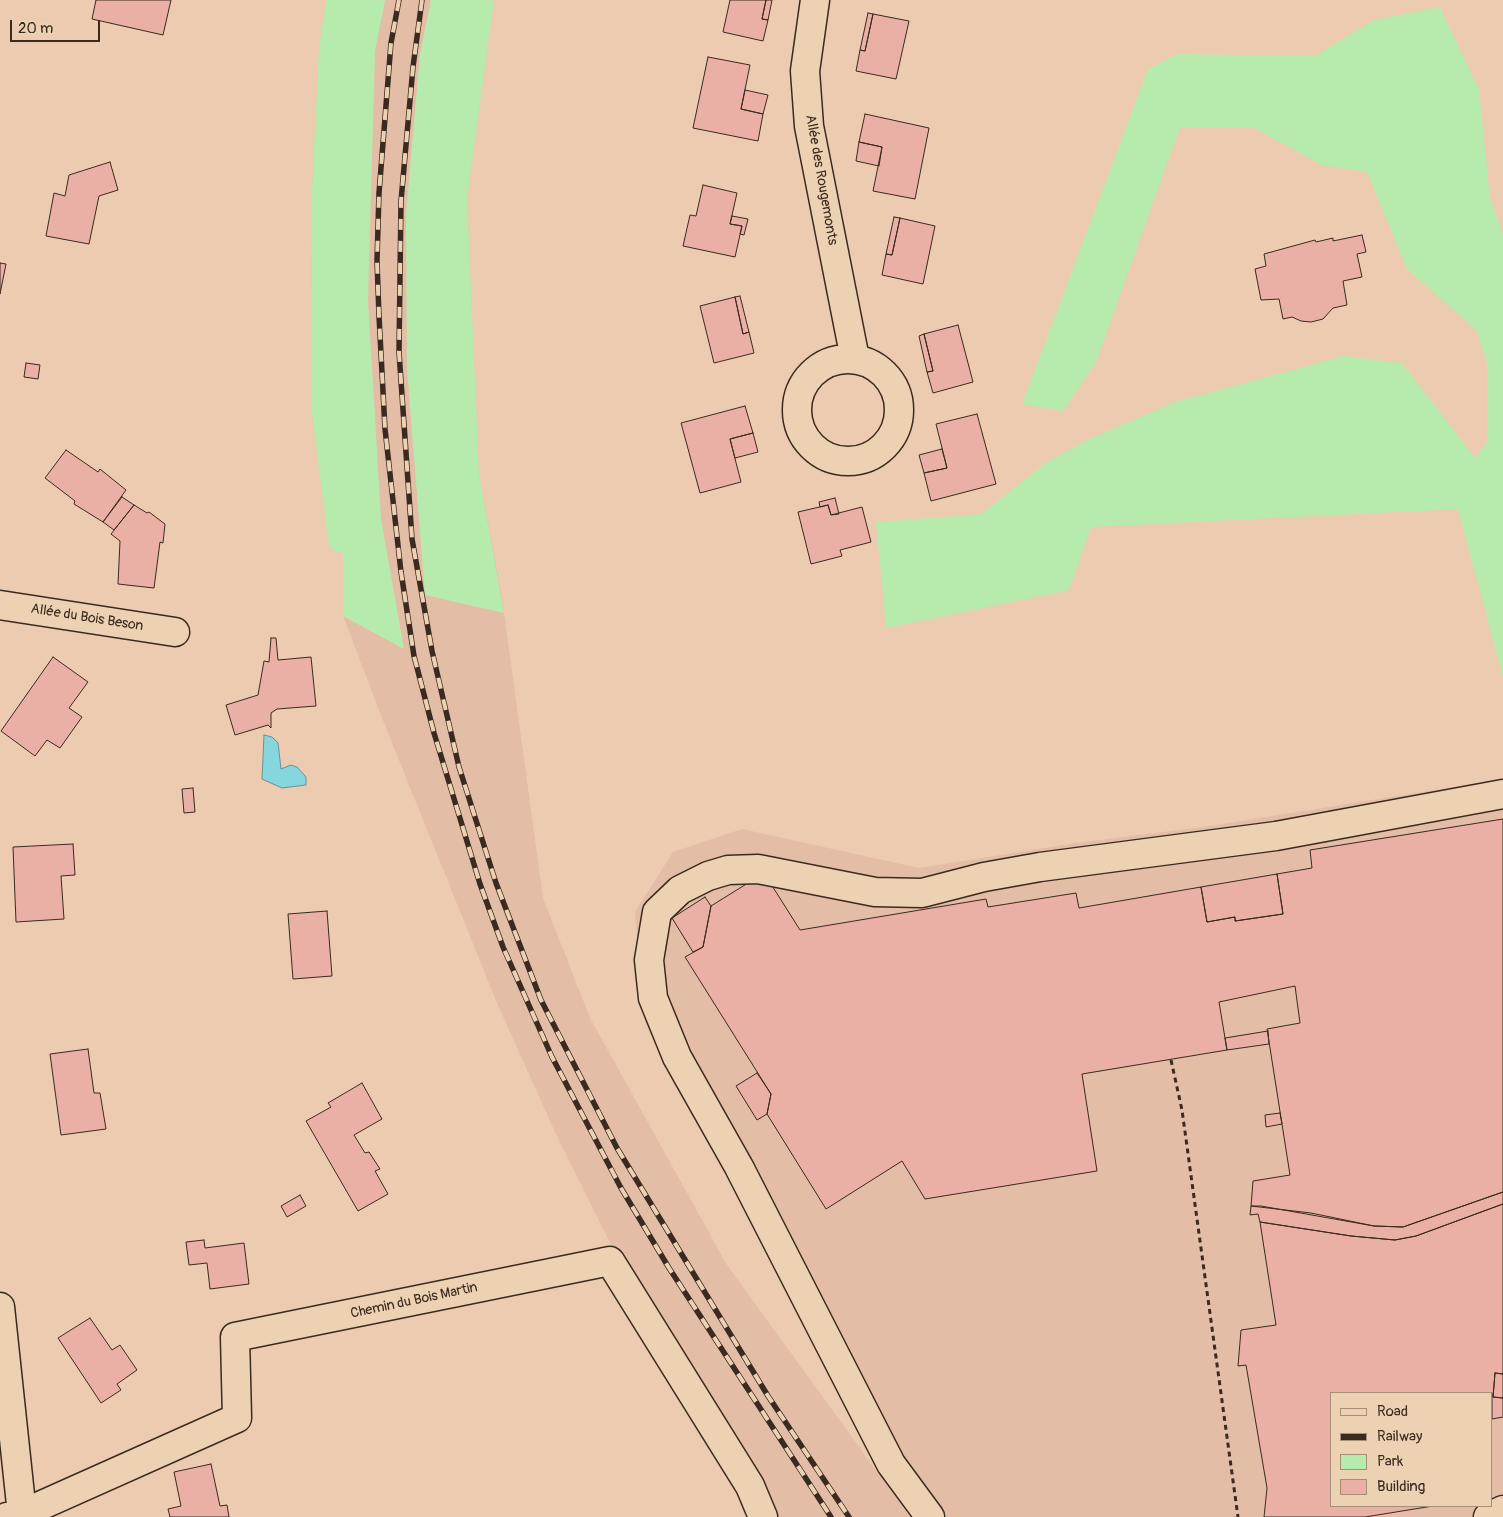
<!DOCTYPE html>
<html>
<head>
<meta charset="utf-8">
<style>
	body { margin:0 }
	#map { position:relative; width:1503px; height:1517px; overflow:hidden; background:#eccbb0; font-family:Pangolin,sans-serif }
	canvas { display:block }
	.legend { position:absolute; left:1330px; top:1392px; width:162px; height:115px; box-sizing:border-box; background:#ecd2b3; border:1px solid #a58f77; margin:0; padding:6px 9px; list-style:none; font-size:15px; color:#3b2a1e }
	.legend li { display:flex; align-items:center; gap:10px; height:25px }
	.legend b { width:25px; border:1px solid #a58f77 }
	.scale { position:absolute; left:10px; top:20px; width:90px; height:22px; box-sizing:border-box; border:2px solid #3b2a1e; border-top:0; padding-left:6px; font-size:15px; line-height:18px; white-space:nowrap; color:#3b2a1e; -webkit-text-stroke:4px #ecd2b3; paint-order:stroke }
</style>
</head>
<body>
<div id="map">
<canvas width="1503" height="1517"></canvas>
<ul class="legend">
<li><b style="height:6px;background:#ecd2b3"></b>Road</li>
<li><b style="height:6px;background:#3b2a1e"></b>Railway</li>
<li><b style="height:14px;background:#b7ebad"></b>Park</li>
<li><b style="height:14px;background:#eaafa5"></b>Building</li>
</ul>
<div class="scale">20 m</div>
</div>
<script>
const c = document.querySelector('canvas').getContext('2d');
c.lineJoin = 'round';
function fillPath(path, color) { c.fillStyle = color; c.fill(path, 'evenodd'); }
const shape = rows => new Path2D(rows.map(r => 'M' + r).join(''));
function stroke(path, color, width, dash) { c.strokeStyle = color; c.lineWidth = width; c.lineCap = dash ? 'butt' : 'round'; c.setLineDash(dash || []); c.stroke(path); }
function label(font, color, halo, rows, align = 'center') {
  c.font = font + ' Pangolin,sans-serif'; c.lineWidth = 4; c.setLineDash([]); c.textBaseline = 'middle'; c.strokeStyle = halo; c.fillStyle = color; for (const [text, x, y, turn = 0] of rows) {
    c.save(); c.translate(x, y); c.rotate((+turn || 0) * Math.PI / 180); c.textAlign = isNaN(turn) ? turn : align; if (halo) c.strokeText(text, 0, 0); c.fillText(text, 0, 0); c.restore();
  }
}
const built = shape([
	[326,0,494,0,467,199,479,474,502,598,543,898,590,1018,727,1265,910,1517,766,1517,613,1249,555,1132,497,1003,384,723,343,616,343,554,329,548,311,406,312,189,319,47],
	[1503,779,1503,1517,924,1517,853,1414,645,1023,635,912,673,852,742,829,919,868,1076,843,1210,826],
	[1332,1393,1492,1393,1492,1506,1332,1506]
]);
const green = shape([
	[326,0,385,0,375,51,368,301,381,519,404,649,343,616,343,554,329,548,311,406,312,189,319,47],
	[431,0,494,0,467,199,479,474,504,613,425,595,407,369,406,215,420,54],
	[1440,7,1479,90,1490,198,1503,234,1503,677,1458,509,1091,527,1069,590,886,628,876,522,981,514,1047,462,1089,439,1175,402,1344,356,1402,363,1475,458,1487,442,1487,363,1476,330,1407,269,1367,172,1322,165,1252,127,1180,127,1096,362,1063,411,1022,404,1148,69,1178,54,1315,56,1374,20]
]);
const water = shape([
	[264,735,272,737,278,743,281,769,291,765,297,767,306,777,306,785,282,788,262,779,264,735]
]);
const building = shape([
	[96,0,171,0,163,35,92,19,96,0],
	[730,0,766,0,762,19,768,20,763,41,723,32,730,0],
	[766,0,772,0,768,20,762,19,766,0],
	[868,13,873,14,865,51,860,50,868,13],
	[873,14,909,21,896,79,856,71,860,50,865,51,873,14],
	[708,57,750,65,741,109,763,114,758,141,693,128,708,57],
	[745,90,768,95,763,114,741,109,745,90],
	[865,114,929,128,915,199,873,191,882,147,859,142,865,114],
	[859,142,882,147,879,166,856,161,859,142],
	[110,162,118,190,99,196,89,244,46,236,54,193,65,196,69,175,110,162],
	[703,185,737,193,730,224,742,226,735,257,683,246,690,215,696,216,703,185],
	[732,216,748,219,744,235,740,234,742,226,730,224,732,216],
	[894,217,900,218,892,255,886,254,894,217],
	[900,218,935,226,923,284,882,275,886,254,892,255,900,218],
	[1362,235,1366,252,1357,254,1362,277,1343,281,1347,305,1333,308,1323,319,1311,322,1301,321,1292,317,1283,319,1279,299,1261,300,1255,269,1266,266,1264,254,1315,240,1316,242,1333,238,1333,241,1362,235],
	[0,263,6,264,0,294,0,263],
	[740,296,749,332,743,334,735,297,740,296],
	[735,297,743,334,749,332,754,353,714,363,700,306,735,297],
	[958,325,973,382,933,393,927,372,933,371,924,334,958,325],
	[924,334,933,371,927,372,919,336,924,334],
	[26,363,40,365,38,379,24,377,26,363],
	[745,406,753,433,730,439,741,482,700,493,681,423,745,406],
	[977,414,996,484,931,501,924,473,947,468,936,424,977,414],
	[753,433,758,452,735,458,730,439,753,433],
	[942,449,947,468,924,473,919,455,942,449],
	[66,450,98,472,100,469,126,490,103,522,74,504,75,501,45,478,66,450],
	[122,497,134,505,114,530,103,522,122,497],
	[835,498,839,514,831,515,828,505,820,507,819,502,835,498],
	[134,505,147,513,149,512,165,524,163,543,160,542,154,588,118,584,120,541,111,534,134,505],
	[828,505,831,515,862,507,871,542,840,550,842,556,811,564,798,512,828,505],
	[271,638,276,638,278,660,311,657,316,706,277,709,271,713,271,728,268,725,235,735,226,705,258,695,264,661,269,662,271,638],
	[53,657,88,682,69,708,82,717,60,748,47,740,35,756,1,731,53,657],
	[193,788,195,812,184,813,182,789,193,788],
	[1503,819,1503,1192,1403,1227,1374,1226,1311,1213,1251,1206,1253,1181,1290,1175,1267,1029,1300,1023,1295,986,1219,1002,1227,1050,1082,1074,1097,1171,925,1199,902,1161,826,1209,767,1114,771,1094,685,957,703,947,711,906,764,873,800,930,986,899,988,907,1076,893,1079,908,1201,887,1207,922,1235,917,1235,921,1283,914,1277,874,1312,868,1310,850,1503,819],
	[73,844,75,875,61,876,64,919,16,922,13,847,73,844],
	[1277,874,1283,914,1235,921,1235,917,1207,922,1201,887,1277,874],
	[705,897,711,906,703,947,693,952,672,918,705,897],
	[327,911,332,976,293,979,288,914,327,911],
	[1268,1031,1269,1044,1227,1050,1225,1038,1268,1031],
	[88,1049,94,1093,100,1093,106,1129,61,1135,50,1054,88,1049],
	[757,1073,771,1094,767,1114,757,1120,736,1086,757,1073],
	[362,1083,382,1119,354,1135,365,1153,369,1152,380,1169,375,1171,388,1194,358,1211,306,1121,331,1107,328,1103,362,1083],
	[1280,1113,1282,1124,1266,1127,1265,1115,1280,1113],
	[1503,1192,1503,1204,1416,1236,1395,1240,1351,1236,1260,1222,1258,1214,1250,1215,1251,1206,1261,1206,1374,1226,1403,1227,1503,1192],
	[300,1195,306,1206,287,1217,281,1206,300,1195],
	[1503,1204,1503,1374,1495,1373,1493,1397,1503,1398,1503,1417,1492,1419,1492,1393,1332,1393,1332,1506,1433,1506,1365,1517,1264,1517,1267,1488,1246,1365,1238,1366,1241,1330,1276,1325,1260,1222,1351,1236,1395,1240,1416,1236,1503,1204],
	[204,1240,205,1248,244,1243,249,1284,210,1289,207,1263,189,1265,186,1242,204,1240],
	[90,1318,112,1350,120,1345,137,1370,117,1384,121,1390,101,1403,58,1338,90,1318],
	[1495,1373,1503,1374,1503,1398,1493,1397,1495,1373],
	[211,1464,220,1506,227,1505,229,1517,170,1517,168,1509,181,1506,174,1472,211,1464]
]);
const path = shape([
	[1171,1060,1182,1110,1238,1517]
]);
const minor = shape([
	[815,0,805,71,809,126,855,359],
	'797 410a51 51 0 1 1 102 0a51 51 0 1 1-102 0Z',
	[0,605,175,632],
	[0,1307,22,1514],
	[7,1517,22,1514,237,1418,235,1337,610,1261,750,1486,763,1517],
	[930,1517,891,1464,739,1167,677,1057,653,998,649,960,657,912,680,890,708,876,728,870,758,869,875,892,922,893,984,877,1040,867,1276,836,1503,794],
	[1488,1517,1503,1510]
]);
const rail = shape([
	[399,0,391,43,379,193,377,261,379,316,385,429,401,572,414,656,434,733,480,884,503,947,552,1057,621,1188,669,1268,831,1517],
	[422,0,413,67,401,201,399,352,412,539,432,651,459,767,496,883,541,1000,617,1148,768,1396,849,1517]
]);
const streetNames = [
	["Allée des Rougemonts",821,180,80],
	["Allée du Bois Beson",87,618,9],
	["Chemin du Bois Martin",414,1301,-12]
];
fillPath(built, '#e4bda7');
fillPath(green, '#b7ebad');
fillPath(water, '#86d7dd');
stroke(water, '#689291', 1);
fillPath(building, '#eaafa5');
stroke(building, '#3b2a1e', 1);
stroke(minor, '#3b2a1e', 31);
stroke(path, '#3b2a1e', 3, [5, 4]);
stroke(minor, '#ecd2b3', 28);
stroke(rail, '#3b2a1e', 5.5);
stroke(rail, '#ecd2b3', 4, [11]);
label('14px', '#3b2a1e', '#ecd2b3', streetNames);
</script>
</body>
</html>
